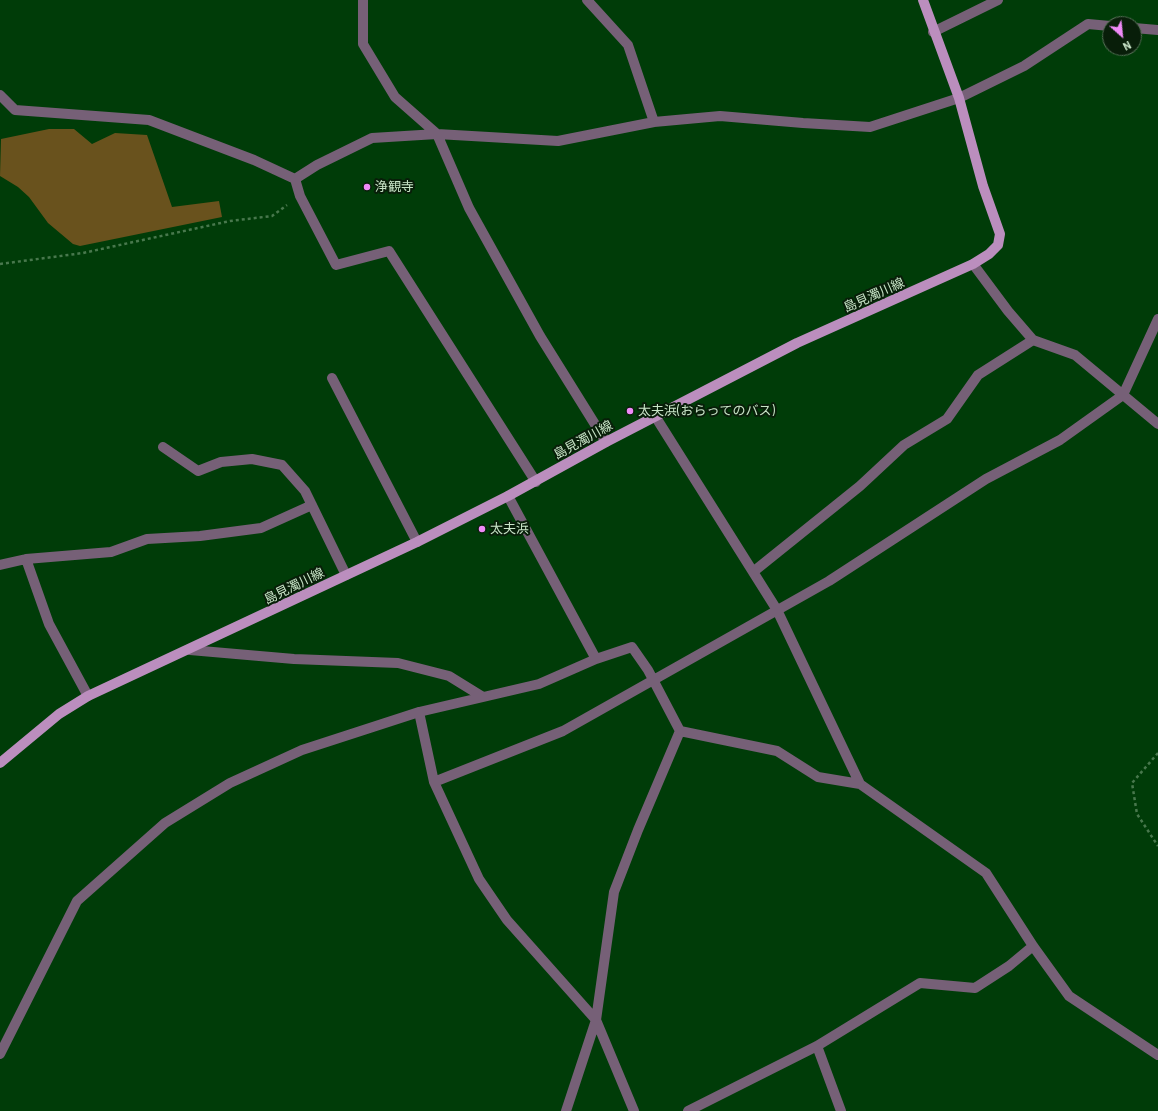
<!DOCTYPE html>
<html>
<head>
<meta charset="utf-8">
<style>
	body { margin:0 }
	#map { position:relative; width:1158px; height:1111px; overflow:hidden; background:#003c08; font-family:Barlow,sans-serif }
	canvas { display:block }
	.north { position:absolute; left:1102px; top:16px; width:40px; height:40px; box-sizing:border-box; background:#081e09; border:1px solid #556e55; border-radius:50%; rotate:153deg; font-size:11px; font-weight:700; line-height:16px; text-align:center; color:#c9e5c8 }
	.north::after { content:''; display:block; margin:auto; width:14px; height:18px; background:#ef8bf7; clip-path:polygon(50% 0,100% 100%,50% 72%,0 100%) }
</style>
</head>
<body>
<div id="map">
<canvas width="1158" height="1111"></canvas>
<div class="north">N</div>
</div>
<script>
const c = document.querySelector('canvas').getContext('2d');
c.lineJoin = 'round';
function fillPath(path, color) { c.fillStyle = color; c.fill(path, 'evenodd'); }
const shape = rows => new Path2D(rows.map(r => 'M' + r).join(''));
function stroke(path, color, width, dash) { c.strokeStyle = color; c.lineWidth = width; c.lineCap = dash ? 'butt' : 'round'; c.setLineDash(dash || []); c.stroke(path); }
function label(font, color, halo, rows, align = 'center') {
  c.font = font + ' Barlow,"Noto Sans JP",sans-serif'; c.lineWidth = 4; c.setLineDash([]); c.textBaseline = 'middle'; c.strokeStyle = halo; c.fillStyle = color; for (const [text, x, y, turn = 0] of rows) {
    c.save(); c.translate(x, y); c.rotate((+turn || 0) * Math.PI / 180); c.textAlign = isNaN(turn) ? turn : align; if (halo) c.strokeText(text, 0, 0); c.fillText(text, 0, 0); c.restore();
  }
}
const green = shape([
	[49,129,74,129,92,144,115,133,147,135,172,207,219,201,222,217,80,246,73,244,48,223,29,197,18,187,0,176,1,139]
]);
const path = shape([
	[0,264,83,253,230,221,272,216,287,205],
	[1158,753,1132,783,1137,814,1158,846]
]);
const minor = shape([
	[363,0,363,44,395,97,437,134,469,208,540,336,606,442],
	[587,0,628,45,654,122],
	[1134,28,1158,30],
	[933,32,998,0],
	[0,95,15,110,149,120,254,160,295,179,317,165,372,138,437,134,558,141,654,122,720,116,803,123,870,127,959,98,1024,66,1088,24,1110,26],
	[295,179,300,196,336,265,389,251,536,482],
	[973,264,1008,311,1033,340,1075,355,1158,424],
	[332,378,417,542],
	[655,416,777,610,860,784],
	[163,447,198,471,221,462,252,459,282,465,305,491,346,575],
	[508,496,596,659,632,647,648,670,680,731],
	[26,559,111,552,147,539,200,536,261,528,312,505],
	[0,565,26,559,49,624,88,696],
	[753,572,860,486,904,445,947,419,978,375,1033,340],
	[190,650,294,659,398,663,449,676,483,697],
	[419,712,434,782,479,879,507,920,596,1020,634,1111],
	[680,731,777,751,818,777,860,784,986,873,1033,946,1069,996,1158,1055],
	[434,782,563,731,829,581,986,479,1060,440,1123,395,1158,319],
	[817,1046,841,1111],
	[0,1054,77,901,165,823,230,783,302,750,419,712,539,684,596,659],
	[566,1111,596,1020,614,892,638,830,680,731],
	[688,1111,817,1046,920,983,975,988,1009,966,1033,946]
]);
const major = shape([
	[0,763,59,714,88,696,417,542,508,496,606,442,797,343,973,264,989,254,998,245,1000,234,983,186,959,98,923,0]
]);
const markers = [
	[367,187,4,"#ef8bf7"],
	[630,411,4,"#ef8bf7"],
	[482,529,4,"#ef8bf7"]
];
const poiNames = [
	["浄観寺",375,187],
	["太夫浜(おらってのバス)",638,411],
	["太夫浜",490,529]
];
const streetNames = [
	["島見濁川線",874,295,-24],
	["島見濁川線",583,440,-29],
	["島見濁川線",294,586,-26]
];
fillPath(green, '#69521d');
stroke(path, '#48784d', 2.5, [3, 3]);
stroke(minor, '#766077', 10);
stroke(major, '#bb8ebe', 10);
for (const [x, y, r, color] of markers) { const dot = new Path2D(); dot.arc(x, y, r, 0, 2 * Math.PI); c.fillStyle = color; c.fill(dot); stroke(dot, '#081e09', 1.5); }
label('13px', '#c9e5c8', '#081e09', poiNames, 'left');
label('13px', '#c9e5c8', '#081e09', streetNames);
</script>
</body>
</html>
